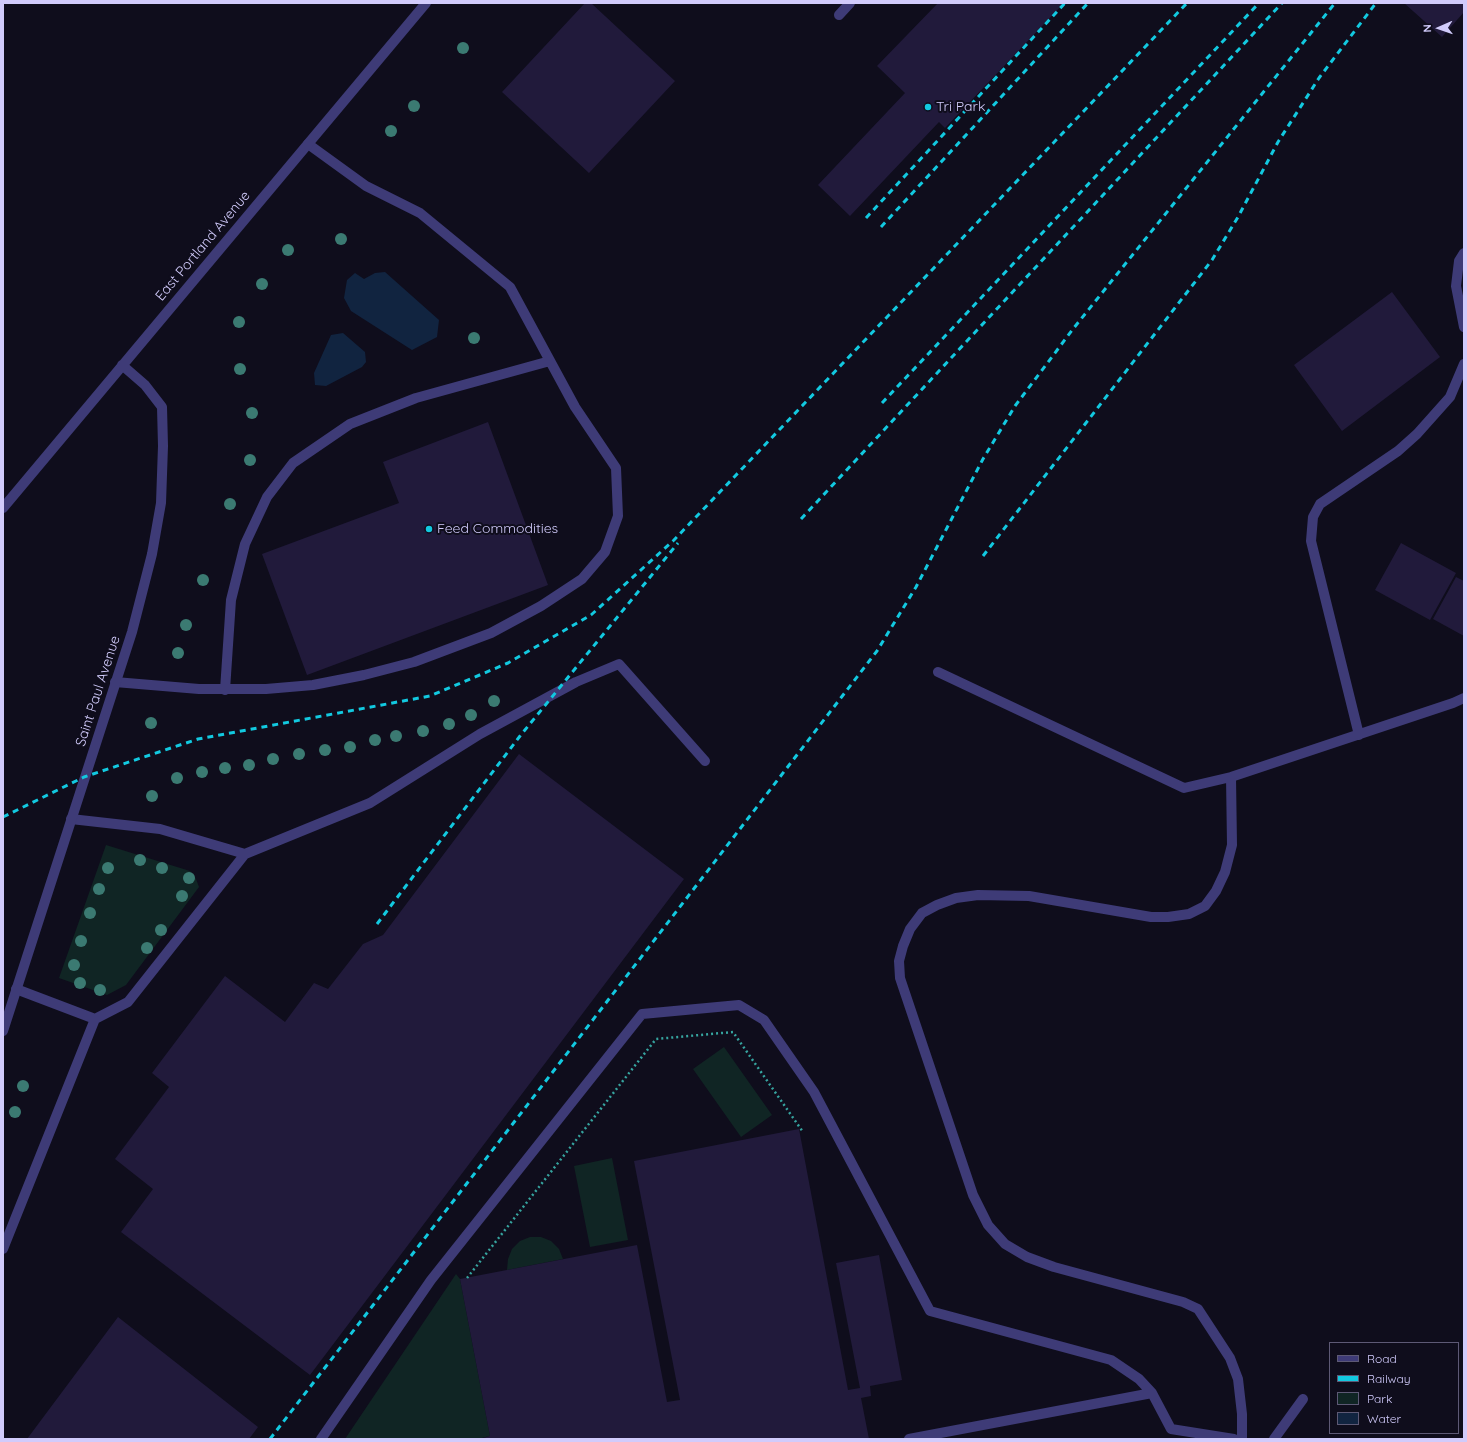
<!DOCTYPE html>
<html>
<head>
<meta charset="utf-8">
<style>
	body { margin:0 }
	#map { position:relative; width:1467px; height:1442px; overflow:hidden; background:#0f0d1c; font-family:Quicksand,sans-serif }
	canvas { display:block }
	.frame { position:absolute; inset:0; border:4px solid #d1cbfb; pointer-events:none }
	.legend { position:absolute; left:1329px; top:1342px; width:130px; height:92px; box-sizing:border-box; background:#0f0d1c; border:1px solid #5d5975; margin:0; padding:5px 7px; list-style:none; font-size:12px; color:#d1cbfb }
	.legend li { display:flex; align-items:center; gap:8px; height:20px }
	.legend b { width:20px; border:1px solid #5d5975 }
	.north { position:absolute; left:1419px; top:8px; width:40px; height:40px; -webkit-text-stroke:3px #0f0d1c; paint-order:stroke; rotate:268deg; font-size:11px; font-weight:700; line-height:16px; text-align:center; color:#d1cbfb }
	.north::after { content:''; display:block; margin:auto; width:14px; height:18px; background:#d1cbfb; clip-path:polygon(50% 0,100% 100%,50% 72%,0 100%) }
</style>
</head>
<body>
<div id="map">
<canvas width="1467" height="1442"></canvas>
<div class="frame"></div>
<ul class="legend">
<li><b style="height:5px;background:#3e3b77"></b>Road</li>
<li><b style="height:5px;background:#12c9e0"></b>Railway</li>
<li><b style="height:11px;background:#102524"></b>Park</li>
<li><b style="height:11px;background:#112440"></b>Water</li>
</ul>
<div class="north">N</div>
</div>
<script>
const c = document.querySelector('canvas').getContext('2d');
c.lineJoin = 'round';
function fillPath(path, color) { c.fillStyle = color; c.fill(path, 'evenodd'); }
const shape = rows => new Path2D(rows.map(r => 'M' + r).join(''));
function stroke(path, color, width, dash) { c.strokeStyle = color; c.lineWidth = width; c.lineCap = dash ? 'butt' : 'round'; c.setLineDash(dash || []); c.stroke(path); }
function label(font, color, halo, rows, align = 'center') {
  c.font = font + ' Quicksand,sans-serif'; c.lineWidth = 4; c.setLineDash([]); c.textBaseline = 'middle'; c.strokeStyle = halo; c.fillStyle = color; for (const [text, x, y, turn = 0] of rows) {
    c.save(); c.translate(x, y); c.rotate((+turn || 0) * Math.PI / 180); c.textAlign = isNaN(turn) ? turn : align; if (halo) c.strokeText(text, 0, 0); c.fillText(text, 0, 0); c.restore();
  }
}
const green = shape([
	[106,845,190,871,196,879,199,887,126,985,107,995,59,978],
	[724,1047,772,1115,741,1137,693,1069],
	[612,1158,628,1240,590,1247,574,1166],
	[530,1237,541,1237,551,1241,559,1249,563,1259,507,1270,508,1259,512,1249,520,1241],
	[456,1274,460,1279,490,1436,478,1439,345,1439]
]);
const water = shape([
	[385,272,439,320,437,337,412,350,351,311,344,298,347,280,355,273,364,279,375,273],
	[343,333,365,352,366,362,362,367,326,386,315,385,314,373,331,335]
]);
const building = shape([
	[585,3,591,3,675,81,589,173,502,92],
	[938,3,1064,3,945,128,939,122,850,216,818,185,905,93,877,66],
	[1404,3,1464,3,1464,12,1442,37],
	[1392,292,1440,357,1342,431,1294,365],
	[488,422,548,585,307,675,262,554,399,503,383,462],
	[1401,543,1456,573,1430,620,1375,590],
	[1456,577,1464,581,1464,636,1433,619],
	[519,754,684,879,310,1375,121,1232,153,1189,115,1159,169,1087,152,1073,225,976,285,1022,314,983,328,989,363,944,383,935],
	[799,1129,848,1390,860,1388,836,1263,879,1255,902,1380,870,1386,871,1396,861,1398,869,1439,480,1439,490,1436,460,1279,637,1245,667,1402,680,1400,634,1161],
	[118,1317,258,1427,249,1439,27,1439]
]);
const path = shape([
	[467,1278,656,1039,733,1032,803,1132]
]);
const service = shape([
	[839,15,850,3],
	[1464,253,1459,261,1456,286,1464,327],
	[938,672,1184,788,1231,777,1453,703,1464,698],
	[115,682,199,689,266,689,313,685,364,675,414,662,491,633,541,606,582,579,605,552,618,516,616,468,575,407,510,287,420,213,366,186,308,144],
	[225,690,231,600,245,544,267,497,293,463,350,424,416,398,550,361],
	[1359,735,1311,541,1313,517,1320,504,1398,451,1417,434,1450,397,1464,364],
	[1231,777,1232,845,1225,872,1216,891,1205,906,1189,914,1168,917,1151,917,1029,896,978,895,956,898,937,905,922,913,910,929,903,946,899,961,900,978,973,1195,988,1225,1005,1244,1027,1257,1054,1267,1183,1302,1198,1309,1230,1358,1238,1379,1242,1414,1242,1439],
	[71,819,160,829,245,854],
	[16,989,95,1019],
	[3,1249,95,1019,128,1002,245,854,370,803,480,734,576,682,619,664,705,761],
	[321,1439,431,1280,642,1014,739,1005,764,1020,814,1092,930,1311,1111,1360,1139,1379,1152,1393,1171,1429,1234,1439],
	[909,1439,1152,1393],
	[1274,1439,1303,1399]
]);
const tertiary = shape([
	[3,508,426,3],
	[3,1031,132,632,152,554,161,503,163,446,162,407,145,385,122,365]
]);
const rail = shape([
	[866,218,1065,3],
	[881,227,1088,3],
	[882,403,1259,3],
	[801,519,1282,3],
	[983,556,1212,260,1238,217,1278,142,1319,78,1376,3],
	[3,817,84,777,198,739,430,696,508,663,591,615,674,540,1187,3],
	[377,924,520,736,678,543],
	[270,1439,877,651,916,587,983,459,1015,406,1073,329,1335,3]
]);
const trees = [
	[463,48],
	[414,106],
	[391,131],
	[341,239],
	[288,250],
	[262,284],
	[239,322],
	[474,338],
	[240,369],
	[252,413],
	[250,460],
	[230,504],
	[203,580],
	[186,625],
	[178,653],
	[494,701],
	[471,715],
	[151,723],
	[449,724],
	[423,731],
	[396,736],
	[375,740],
	[350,747],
	[325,750],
	[299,754],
	[273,759],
	[249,765],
	[225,768],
	[202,772],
	[177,778],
	[152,796],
	[140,860],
	[108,868],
	[162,868],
	[189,878],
	[99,889],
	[182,896],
	[90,913],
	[161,930],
	[81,941],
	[147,948],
	[74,965],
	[80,983],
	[100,990],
	[23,1086],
	[15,1112]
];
const markers = [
	[928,107,4,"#12c9e0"],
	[429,529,4,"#12c9e0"]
];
const poiNames = [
	["Tri Park",936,107],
	["Feed Commodities",437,529]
];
const streetNames = [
	["East Portland Avenue",203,246,-50],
	["Saint Paul Avenue",98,691,-72]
];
fillPath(green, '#102524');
fillPath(water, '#112440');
fillPath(building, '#211a3b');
stroke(path, '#36a49f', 2.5, [2, 3]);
stroke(service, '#3e3b77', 10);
stroke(tertiary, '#3e3b77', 10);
stroke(rail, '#12c9e0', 3, [6, 5]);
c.fillStyle = '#3b7a72';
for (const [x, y] of trees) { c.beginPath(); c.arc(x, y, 6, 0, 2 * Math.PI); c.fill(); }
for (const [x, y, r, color] of markers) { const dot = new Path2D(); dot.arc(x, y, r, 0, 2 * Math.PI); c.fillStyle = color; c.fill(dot); stroke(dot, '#0f0d1c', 1.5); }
label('14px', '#d1cbfb', '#0f0d1c', poiNames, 'left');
label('14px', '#d1cbfb', '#0f0d1c', streetNames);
</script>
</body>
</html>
